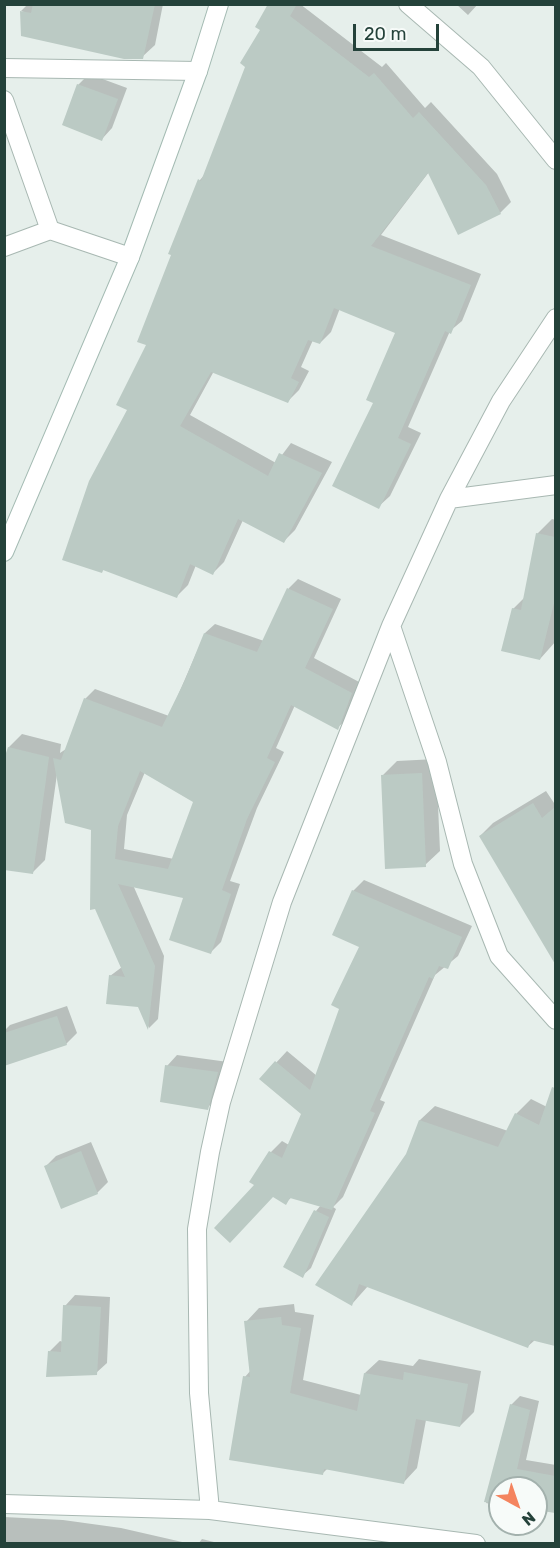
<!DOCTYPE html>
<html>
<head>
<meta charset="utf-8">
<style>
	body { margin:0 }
	#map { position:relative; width:560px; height:1548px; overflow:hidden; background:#e6efeb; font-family:Rubik,sans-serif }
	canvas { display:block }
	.frame { position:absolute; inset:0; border:6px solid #24423a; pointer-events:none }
	.north { position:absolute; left:488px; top:1476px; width:60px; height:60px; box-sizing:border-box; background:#f7fbf9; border:2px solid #a3b1ad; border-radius:50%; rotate:140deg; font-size:16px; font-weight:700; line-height:24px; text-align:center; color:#24423a }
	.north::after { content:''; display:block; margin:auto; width:21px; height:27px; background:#f4845f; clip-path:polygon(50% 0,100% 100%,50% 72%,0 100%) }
	.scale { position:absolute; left:353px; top:24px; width:86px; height:27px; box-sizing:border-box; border:3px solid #24423a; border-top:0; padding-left:8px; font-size:18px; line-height:21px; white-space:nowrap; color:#24423a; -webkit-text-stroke:4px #f7fbf9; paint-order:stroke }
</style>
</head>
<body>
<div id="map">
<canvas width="560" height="1548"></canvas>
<div class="frame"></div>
<div class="north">N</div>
<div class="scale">20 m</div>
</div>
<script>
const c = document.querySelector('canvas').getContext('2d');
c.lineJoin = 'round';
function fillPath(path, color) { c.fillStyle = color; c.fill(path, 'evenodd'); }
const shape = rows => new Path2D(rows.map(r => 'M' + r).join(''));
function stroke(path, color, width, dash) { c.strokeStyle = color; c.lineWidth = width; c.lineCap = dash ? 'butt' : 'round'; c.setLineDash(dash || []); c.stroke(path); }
const shadow = shape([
	[28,4,163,4,155,45,142,57,21,11],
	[269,4,300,4,382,67,386,63,425,108,431,102,497,174,511,202,500,213,429,172,381,235,481,274,462,321,450,331,408,427,421,433,390,496,378,507,375,402,397,333,340,308,331,332,320,343,313,340,301,367,309,371,299,390,288,401,214,371,190,415,276,463,291,443,332,462,295,530,284,541,243,520,224,562,213,573,196,565,188,585,177,596,104,569,102,572,129,410,148,344,200,180,205,174,263,29],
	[456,4,478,4,468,15],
	[89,74,127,88,112,128,102,139,78,85],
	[552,519,556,520,556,641,540,659,513,609,525,597,537,534],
	[298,579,341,599,314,658,361,683,347,719,337,728,295,705,276,748,284,752,257,808,230,881,240,884,221,942,211,952,185,896,133,885,164,956,158,1019,149,1028,139,1006,110,976,122,967,92,829,57,774,45,860,32,873,9,747,22,734,61,744,60,753,66,749,85,699,95,689,169,716,205,633,215,624,264,641,289,588],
	[145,772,194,801,174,859,124,849,127,815],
	[436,759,440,851,425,865,382,776,397,761],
	[546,791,556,806,556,947,480,836,493,823],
	[364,880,472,926,458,956,435,975,380,1100,385,1102,343,1197,333,1207,336,1209,311,1268,302,1276,316,1211,321,1205,292,1197,285,1203,251,1182,271,1152,282,1141,289,1145,303,1114,261,1079,287,1051,317,1076,361,946,353,891],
	[67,1006,77,1033,66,1044,4,1050,4,1031,10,1025],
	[177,1055,228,1062,218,1097,207,1108,167,1066],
	[556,1088,556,1345,535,1340,527,1347,368,1286,352,1304,317,1285,408,1154,420,1120,435,1106,508,1131,516,1114,531,1099,547,1107],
	[91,1142,108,1182,97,1193,45,1167,56,1156],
	[75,1295,110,1297,107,1363,96,1373,49,1352,60,1341,63,1342,65,1306],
	[294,1304,295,1312,314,1315,303,1380,361,1395,365,1373,379,1360,413,1366,419,1359,481,1371,474,1412,460,1426,426,1420,417,1468,404,1482,328,1468,322,1474,245,1377,251,1370,246,1322,259,1308],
	[520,1396,539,1401,526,1460,556,1465,556,1512,536,1509,536,1488,500,1488,500,1506,486,1503,511,1405],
	[4,1517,63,1520,121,1528,191,1544,4,1544],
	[202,1539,222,1544,198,1544]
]);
const building = shape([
	[33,4,155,4,143,59,124,59,21,36,20,11,31,13],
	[268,4,297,4,290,16,369,77,374,73,413,118,419,112,486,185,501,214,458,235,428,173,371,246,471,285,451,334,445,331,398,438,411,444,379,509,332,486,373,403,366,400,395,333,334,308,320,344,308,340,291,378,299,382,288,403,211,372,180,426,268,476,279,453,322,473,284,543,238,519,213,575,190,564,177,598,103,570,102,573,62,560,89,481,127,410,116,405,146,345,137,342,171,255,168,254,198,179,201,181,245,67,240,63,260,30,255,27],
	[77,84,118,99,102,141,62,125],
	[536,533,555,537,555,599,540,660,501,651,512,608,521,610],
	[287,588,333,609,305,668,352,693,338,730,291,705,267,758,275,762,247,819,222,890,231,894,211,954,169,940,183,898,118,884,155,966,148,1030,138,1007,106,1004,109,975,125,977,95,909,90,910,91,830,65,823,53,758,61,760,84,698,162,727,185,680,204,633,257,652],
	[140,771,193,802,168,869,115,859,118,826],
	[8,747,49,757,33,874,4,870,4,759],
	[422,773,426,867,385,869,381,775],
	[533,803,542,818,555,807,555,964,479,836],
	[352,890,462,937,448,969,439,966,433,979,429,977,370,1111,375,1113,332,1210,290,1198,286,1205,273,1197,230,1243,214,1228,254,1185,249,1182,269,1151,282,1158,301,1114,259,1079,275,1061,310,1090,339,1009,331,1005,359,947,332,935],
	[57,1016,67,1045,4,1066,4,1033],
	[165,1065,218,1072,208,1110,160,1102],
	[552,1087,555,1088,555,1346,531,1340,528,1348,359,1284,352,1306,315,1285,406,1154,419,1120,498,1147,515,1113,539,1125],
	[81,1151,98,1194,61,1209,44,1166],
	[314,1210,329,1217,303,1278,283,1267],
	[63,1305,101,1307,97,1375,46,1377,48,1351,61,1352],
	[281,1317,282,1325,301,1328,290,1393,357,1411,364,1373,403,1380,404,1372,468,1384,460,1427,416,1419,404,1484,324,1469,323,1475,229,1460,243,1376,250,1377,244,1321],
	[510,1404,530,1410,517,1469,555,1476,555,1513,536,1510,536,1488,500,1488,500,1504,484,1502]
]);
const minor = shape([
	[408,4,481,67,556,160],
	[4,68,198,71],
	[4,100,50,230],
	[4,247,50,230,130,257],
	[449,499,556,485],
	[391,626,437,762,463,864,499,956,556,1020],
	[4,1504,210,1510,476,1544],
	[210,1510,199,1393,197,1229,210,1152,221,1102,282,902,391,626,449,499,501,401,556,318]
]);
const secondary = shape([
	[4,552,130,257,198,71,219,4]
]);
fillPath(shadow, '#0003');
fillPath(building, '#bbcac4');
stroke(minor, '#a8b8b2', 20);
stroke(secondary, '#a4bbb3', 20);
stroke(minor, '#fff', 18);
stroke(secondary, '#fff', 18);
</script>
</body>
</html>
